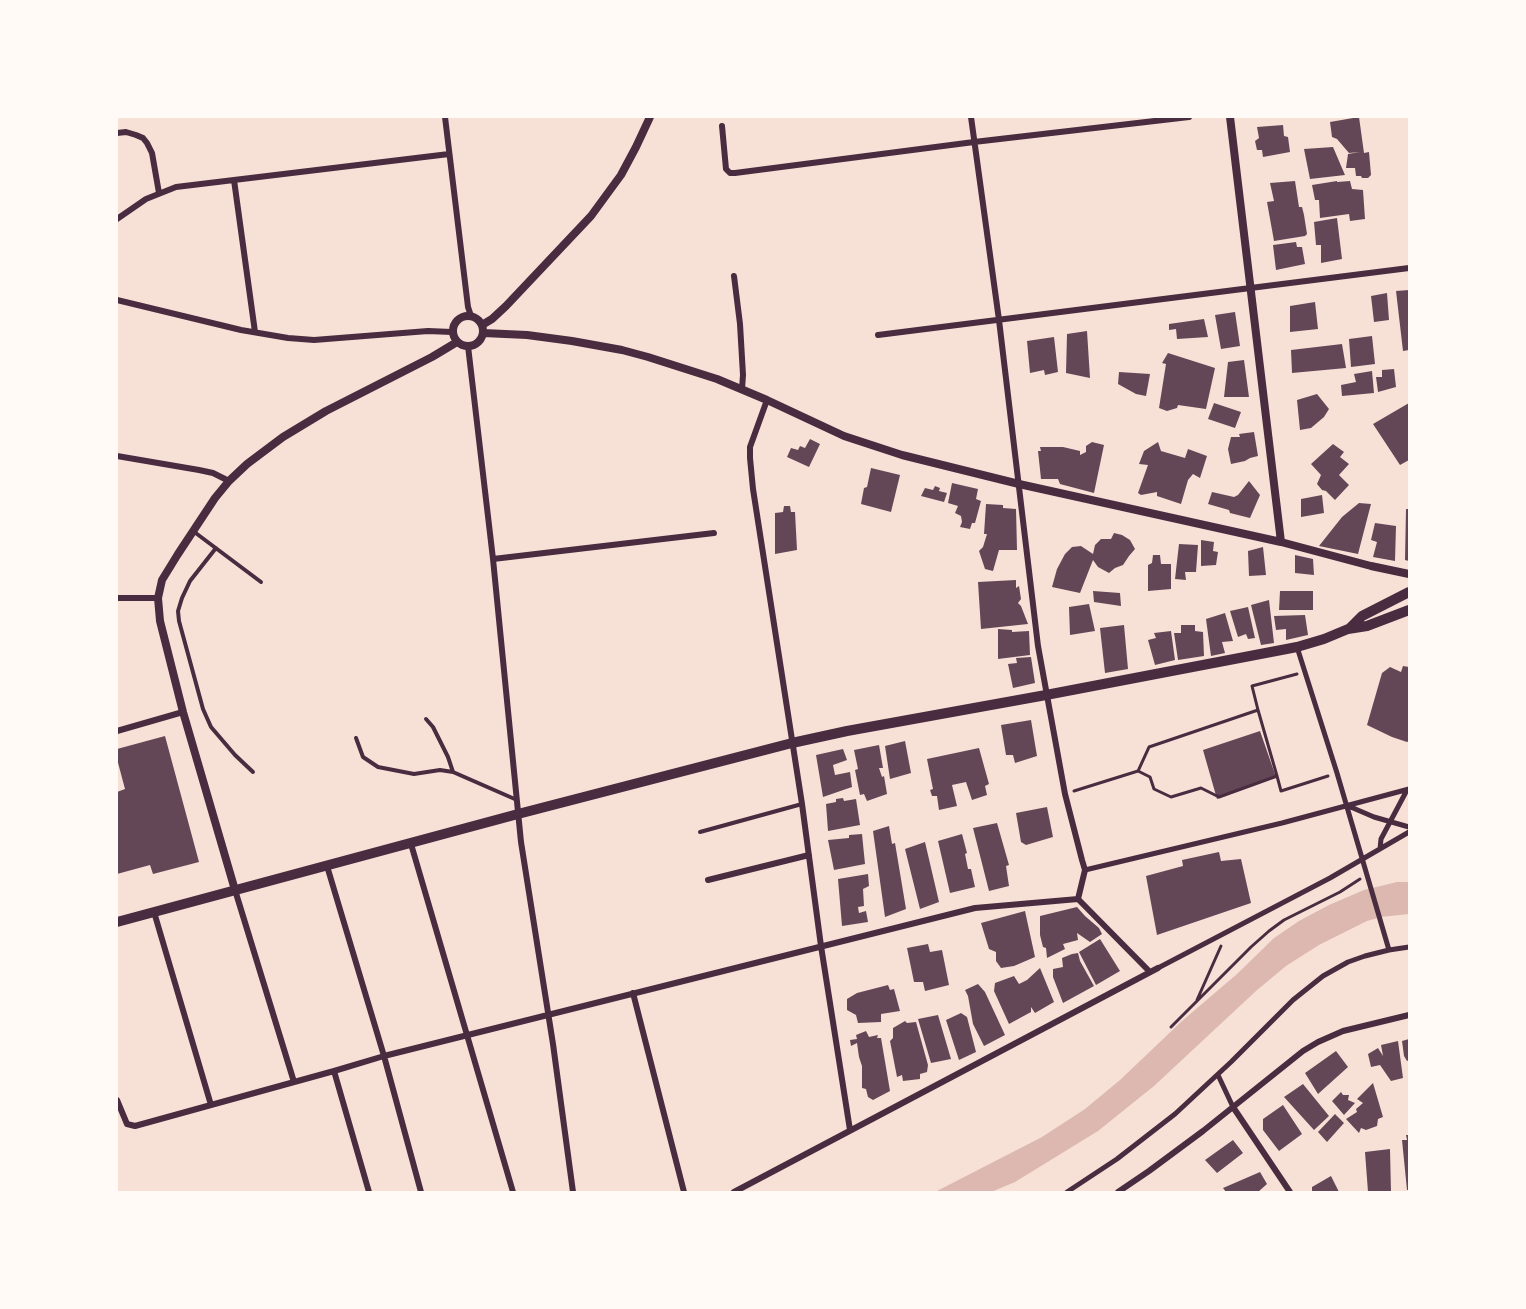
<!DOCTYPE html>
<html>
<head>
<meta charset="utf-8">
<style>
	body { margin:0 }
	#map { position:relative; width:1526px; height:1309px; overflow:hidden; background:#f7e1d7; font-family:Lato,sans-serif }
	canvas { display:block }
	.frame { position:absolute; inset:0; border:118px solid #fffaf5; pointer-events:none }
</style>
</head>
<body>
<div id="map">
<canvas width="1526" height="1309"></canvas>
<div class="frame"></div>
</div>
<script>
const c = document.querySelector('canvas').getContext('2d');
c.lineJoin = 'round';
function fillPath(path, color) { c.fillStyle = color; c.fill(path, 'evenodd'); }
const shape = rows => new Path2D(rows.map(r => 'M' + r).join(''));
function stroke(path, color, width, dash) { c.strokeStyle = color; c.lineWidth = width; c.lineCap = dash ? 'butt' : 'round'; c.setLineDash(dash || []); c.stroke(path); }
const water = shape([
	[1397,882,1409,882,1409,914,1381,917,1367,921,1319,945,1286,966,1256,991,1154,1086,1098,1131,1015,1182,991,1192,935,1192,1042,1137,1085,1109,1120,1080,1182,1021,1237,974,1274,938,1299,921,1329,905,1364,890]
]);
const building = shape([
	[1359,117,1364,153,1369,152,1371,175,1368,178,1362,178,1361,176,1356,176,1355,168,1346,168,1348,154,1360,152,1349,153,1337,139,1332,137,1330,122],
	[1283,125,1284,136,1288,137,1290,152,1263,157,1262,150,1257,150,1255,141,1259,138,1257,127],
	[1333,147,1345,175,1310,179,1304,149],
	[1295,181,1299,207,1302,207,1304,215,1307,234,1305,236,1274,241,1267,202,1274,201,1270,183],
	[1337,181,1337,182,1350,181,1352,189,1363,190,1365,219,1350,221,1349,214,1320,218,1319,200,1315,200,1312,185],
	[1337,218,1342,259,1321,263,1321,245,1316,245,1314,222],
	[1296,242,1297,247,1302,247,1305,264,1276,270,1273,245],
	[1409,290,1409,350,1403,351,1396,291],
	[1387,293,1389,320,1374,322,1371,296],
	[1315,302,1318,329,1290,332,1290,306],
	[1235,312,1240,346,1221,349,1215,315],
	[1204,319,1208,337,1177,339,1176,329,1169,330,1169,324],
	[1087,331,1090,378,1066,373,1067,334],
	[1372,336,1375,364,1351,367,1349,339],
	[1054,337,1058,372,1045,375,1044,370,1030,373,1027,341],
	[1342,344,1346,368,1292,373,1291,350],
	[1168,353,1215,368,1206,409,1178,405,1177,408,1167,411,1159,408,1166,364,1162,363],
	[1244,360,1249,397,1224,397,1228,362],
	[1394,369,1396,387,1378,392,1376,377,1382,377,1382,370],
	[1372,371,1374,393,1342,396,1341,385,1356,382,1354,374],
	[1119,372,1150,374,1146,396,1136,394,1118,384],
	[1317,394,1329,409,1324,417,1311,428,1300,430,1297,400],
	[1214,403,1241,412,1235,428,1208,419],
	[1409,403,1409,460,1400,465,1373,424],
	[1254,432,1258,456,1250,458,1245,461,1231,464,1228,449,1231,437,1240,437,1239,434],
	[810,439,820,444,809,467,787,457,791,448,798,450,800,446,805,448],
	[1092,442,1104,445,1094,493,1060,484,1058,479,1041,479,1038,451,1041,451,1040,447,1063,447,1080,451,1080,455,1086,452,1086,446],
	[1158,442,1161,451,1185,458,1188,449,1207,456,1200,478,1193,474,1188,480,1181,504,1157,496,1157,492,1141,495,1138,493,1148,465,1139,464,1144,451],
	[1333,444,1344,452,1340,457,1349,464,1339,475,1349,485,1335,500,1326,491,1322,490,1317,484,1321,475,1311,464],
	[871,468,900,475,891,512,861,504,864,488,867,487],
	[1249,481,1260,495,1250,518,1230,513,1229,510,1208,504,1212,492,1234,497,1238,495],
	[952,483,978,489,976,499,981,501,975,523,972,523,970,529,960,527,962,522,961,516,955,513,958,506,948,503],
	[935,486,940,488,939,491,947,493,944,502,921,496,925,488,933,490],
	[1322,495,1324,513,1301,517,1301,499],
	[1359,503,1371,504,1358,554,1319,546,1342,517],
	[986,504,1003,505,1003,508,1016,509,1017,550,999,550,993,571,985,569,979,551,983,547,987,534,984,534],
	[784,506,790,506,791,512,795,512,797,550,775,554,775,513,783,512],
	[1406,509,1409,509,1409,561,1405,560],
	[1375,523,1396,526,1395,561,1373,557,1377,542,1371,540],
	[1114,533,1122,535,1130,540,1135,549,1129,556,1123,565,1115,568,1109,573,1098,567,1093,560,1080,593,1052,587,1057,569,1065,554,1072,547,1081,546,1093,554,1095,545,1101,539,1111,539],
	[1201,540,1214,542,1213,551,1218,552,1216,565,1201,566],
	[1179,544,1198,545,1196,572,1185,572,1186,580,1175,579],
	[1263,547,1266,575,1249,576,1248,551],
	[1153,555,1160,555,1161,564,1171,564,1171,589,1148,591,1148,565,1152,563],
	[1295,555,1313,559,1314,575,1295,573],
	[1016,580,1016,588,1019,586,1021,599,1018,603,1021,606,1028,624,981,629,978,582],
	[1093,591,1120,593,1121,606,1094,602],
	[1280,591,1313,591,1313,610,1279,610],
	[1269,600,1274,643,1261,645,1251,605],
	[1089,604,1095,631,1070,635,1069,607],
	[1248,607,1255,638,1248,639,1246,634,1238,637,1230,611],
	[1225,613,1233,641,1222,642,1225,653,1211,656,1206,619],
	[1305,615,1308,635,1286,640,1286,629,1276,630,1274,616],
	[1124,625,1128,669,1105,673,1100,628],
	[1181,625,1195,625,1195,631,1203,632,1204,656,1178,660,1174,633,1181,633],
	[998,629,1012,630,1012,632,1029,631,1030,655,998,659],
	[1171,631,1175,660,1155,665,1148,640,1156,638,1154,633],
	[1031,657,1035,683,1013,688,1008,664,1017,663,1016,658],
	[1403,666,1409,667,1409,741,1407,742,1392,737,1367,725,1382,673,1390,667,1401,672],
	[1031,720,1037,756,1015,763,1013,755,1006,755,1001,725],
	[1260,731,1276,777,1217,799,1203,750],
	[165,736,199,862,153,874,150,865,117,874,117,792,125,789,117,759,117,749],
	[905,741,911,773,890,779,885,746],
	[879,745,883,768,879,768,882,777,884,776,887,794,867,801,864,794,860,795,855,770,858,769,854,750],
	[979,748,989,784,985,786,987,795,972,800,966,782,952,785,957,806,939,810,937,796,932,796,930,790,933,789,927,759],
	[843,749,847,760,833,765,835,775,850,772,852,787,823,797,816,755],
	[843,798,844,801,856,799,860,825,828,831,826,804,836,802,836,799],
	[1047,807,1053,837,1026,845,1021,842,1016,813],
	[997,823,1009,865,1006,866,1009,886,989,891,973,828],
	[889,826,892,844,895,843,906,909,885,917,873,831],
	[862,834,865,864,834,870,828,840,849,838,849,835],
	[962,834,967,853,965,854,968,869,971,869,975,887,950,893,938,841],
	[925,842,939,902,920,909,905,849],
	[1219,852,1221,861,1241,859,1251,903,1157,935,1146,876,1183,866,1182,860],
	[868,874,869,886,863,889,864,906,858,907,859,913,866,911,868,922,842,926,838,879],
	[1077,907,1085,916,1099,928,1102,934,1090,942,1077,933,1078,940,1063,944,1065,949,1047,958,1046,948,1043,947,1040,935,1040,916],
	[1025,911,1035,957,1014,966,1001,968,996,961,996,952,989,949,981,923],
	[1100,939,1120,971,1096,985,1079,952],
	[928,944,930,952,942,950,949,985,925,991,923,982,914,982,907,948],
	[1078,953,1080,961,1094,986,1063,1003,1053,977,1053,969,1063,967,1062,958,1072,954],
	[1040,968,1054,1002,1035,1013,1031,1007,1031,1012,1009,1024,994,991,995,983,1014,976,1019,984,1027,980],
	[978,984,985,992,1005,1035,984,1046,973,1024,968,996,965,990],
	[888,985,890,990,894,989,900,1011,881,1014,881,1022,858,1023,856,1015,847,1010,847,999,857,993],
	[961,1013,967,1017,976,1052,959,1060,946,1020],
	[938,1015,951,1059,931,1063,918,1019],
	[905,1021,907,1023,916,1022,928,1065,927,1072,920,1074,920,1079,903,1081,902,1075,897,1077,890,1041,893,1038,893,1028],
	[866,1031,869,1037,878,1035,877,1038,881,1038,890,1091,873,1100,868,1097,866,1089,862,1088,862,1066,859,1057,857,1043,851,1046,850,1040,857,1039,856,1035],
	[1409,1039,1409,1060,1407,1061,1404,1056,1402,1041],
	[1398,1041,1403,1078,1391,1081,1380,1065,1371,1067,1368,1054,1378,1048,1383,1056,1381,1045],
	[1336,1051,1348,1067,1318,1094,1305,1073],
	[1373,1083,1383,1117,1378,1119,1377,1126,1366,1130,1361,1128,1359,1133,1346,1119,1357,1112,1356,1109,1363,1103,1357,1099],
	[1303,1084,1329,1116,1314,1130,1284,1097],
	[1341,1092,1343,1095,1349,1095,1348,1100,1355,1103,1344,1115,1332,1101],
	[1283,1105,1302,1134,1279,1151,1263,1130,1263,1119],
	[1335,1114,1344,1123,1327,1142,1318,1132],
	[1406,1135,1409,1135,1409,1190,1407,1190,1402,1140,1407,1140],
	[1233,1140,1243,1153,1217,1173,1205,1160],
	[1390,1149,1391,1192,1368,1192,1365,1152],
	[1260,1172,1267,1184,1258,1192,1226,1192,1223,1188],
	[1331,1176,1339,1192,1312,1192,1312,1187]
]);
const path = shape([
	[1258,710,1277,776],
	[1138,771,1150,777,1154,789,1171,797,1201,788,1219,797,1277,776,1281,791,1328,776],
	[1074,791,1138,771,1149,747,1258,710,1252,686,1297,674],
	[1197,1000,1221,946],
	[1171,1027,1251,947,1269,931,1284,920,1340,892,1360,879]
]);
const service = shape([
	[193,531,261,582],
	[216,548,190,581,182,598,178,611,179,621,203,709,211,727,235,755,253,772],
	[426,719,433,727,448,757,453,772],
	[356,738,363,757,378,767,414,774,440,770,453,772,517,800],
	[700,832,802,804]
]);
const pedestrian = shape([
	[1297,647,1337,773,1389,950],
	[1346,805,1374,817,1409,827],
	[1380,849,1381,839,1407,790],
	[1085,870,1282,823,1409,789],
	[1158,968,1330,878,1409,832],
	[1218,1075,1233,1107],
	[1067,1192,1117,1159,1175,1114,1231,1062,1293,1000,1323,976,1348,962,1365,956,1389,950,1409,947]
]);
const minor = shape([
	[445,117,468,307,471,316],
	[971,117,999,320,1038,646,1065,794,1082,860,1085,870,1078,899,1150,972],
	[722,126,726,169,730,173,735,173,974,142,1189,117],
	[117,133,126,132,136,135,143,138,147,143,152,153,159,193],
	[234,180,255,332],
	[117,219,146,199,176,187,449,154],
	[734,276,740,324,743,375,742,389],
	[117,300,241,330,288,338,314,340,428,331,452,332],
	[878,335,1409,268],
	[468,346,493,559,521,842,553,1044,573,1192],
	[767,400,750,447,750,458,753,489,802,804,821,946,850,1130],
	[117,456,199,470,213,473,229,481],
	[493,559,714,533],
	[117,598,158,598],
	[117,731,183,712],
	[411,844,513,1192],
	[327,866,384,1056,421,1192],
	[708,880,809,855],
	[235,890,294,1082],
	[154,912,211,1105],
	[633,993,684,1192],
	[334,1071,369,1192],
	[117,1100,127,1124,135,1126,334,1071,384,1056,975,908,1078,899],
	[1233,1107,1290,1192],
	[734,1192,1158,968],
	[1118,1192,1149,1171,1203,1131,1303,1051,1318,1042,1343,1031,1409,1015]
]);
const tertiary = shape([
	[1230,117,1281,542],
	'453 331a15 15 0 1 1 30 0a15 15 0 1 1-30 0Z',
	[482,325,492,319,506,306,591,216,621,175,636,147,650,117],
	[483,333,527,335,572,341,622,350,648,357,717,379,767,400,844,436,902,455,1019,484,1281,542,1371,566,1409,574],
	[235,890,183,712,160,621,158,598,162,580,178,554,215,498,229,481,247,464,283,437,326,411,432,357,457,342]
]);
const primary = shape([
	[1349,629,1362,616,1409,592],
	[117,922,518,814,792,743,847,731,1046,695,1297,647,1324,639,1348,629,1367,626,1409,610]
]);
fillPath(water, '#dcb8b0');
fillPath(building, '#644757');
stroke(path, '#4a2c40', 3);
stroke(service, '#4a2c40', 4);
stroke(pedestrian, '#4a2c40', 5);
stroke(minor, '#4a2c40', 6);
stroke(tertiary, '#4a2c40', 8);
stroke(primary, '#4a2c40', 10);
</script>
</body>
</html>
